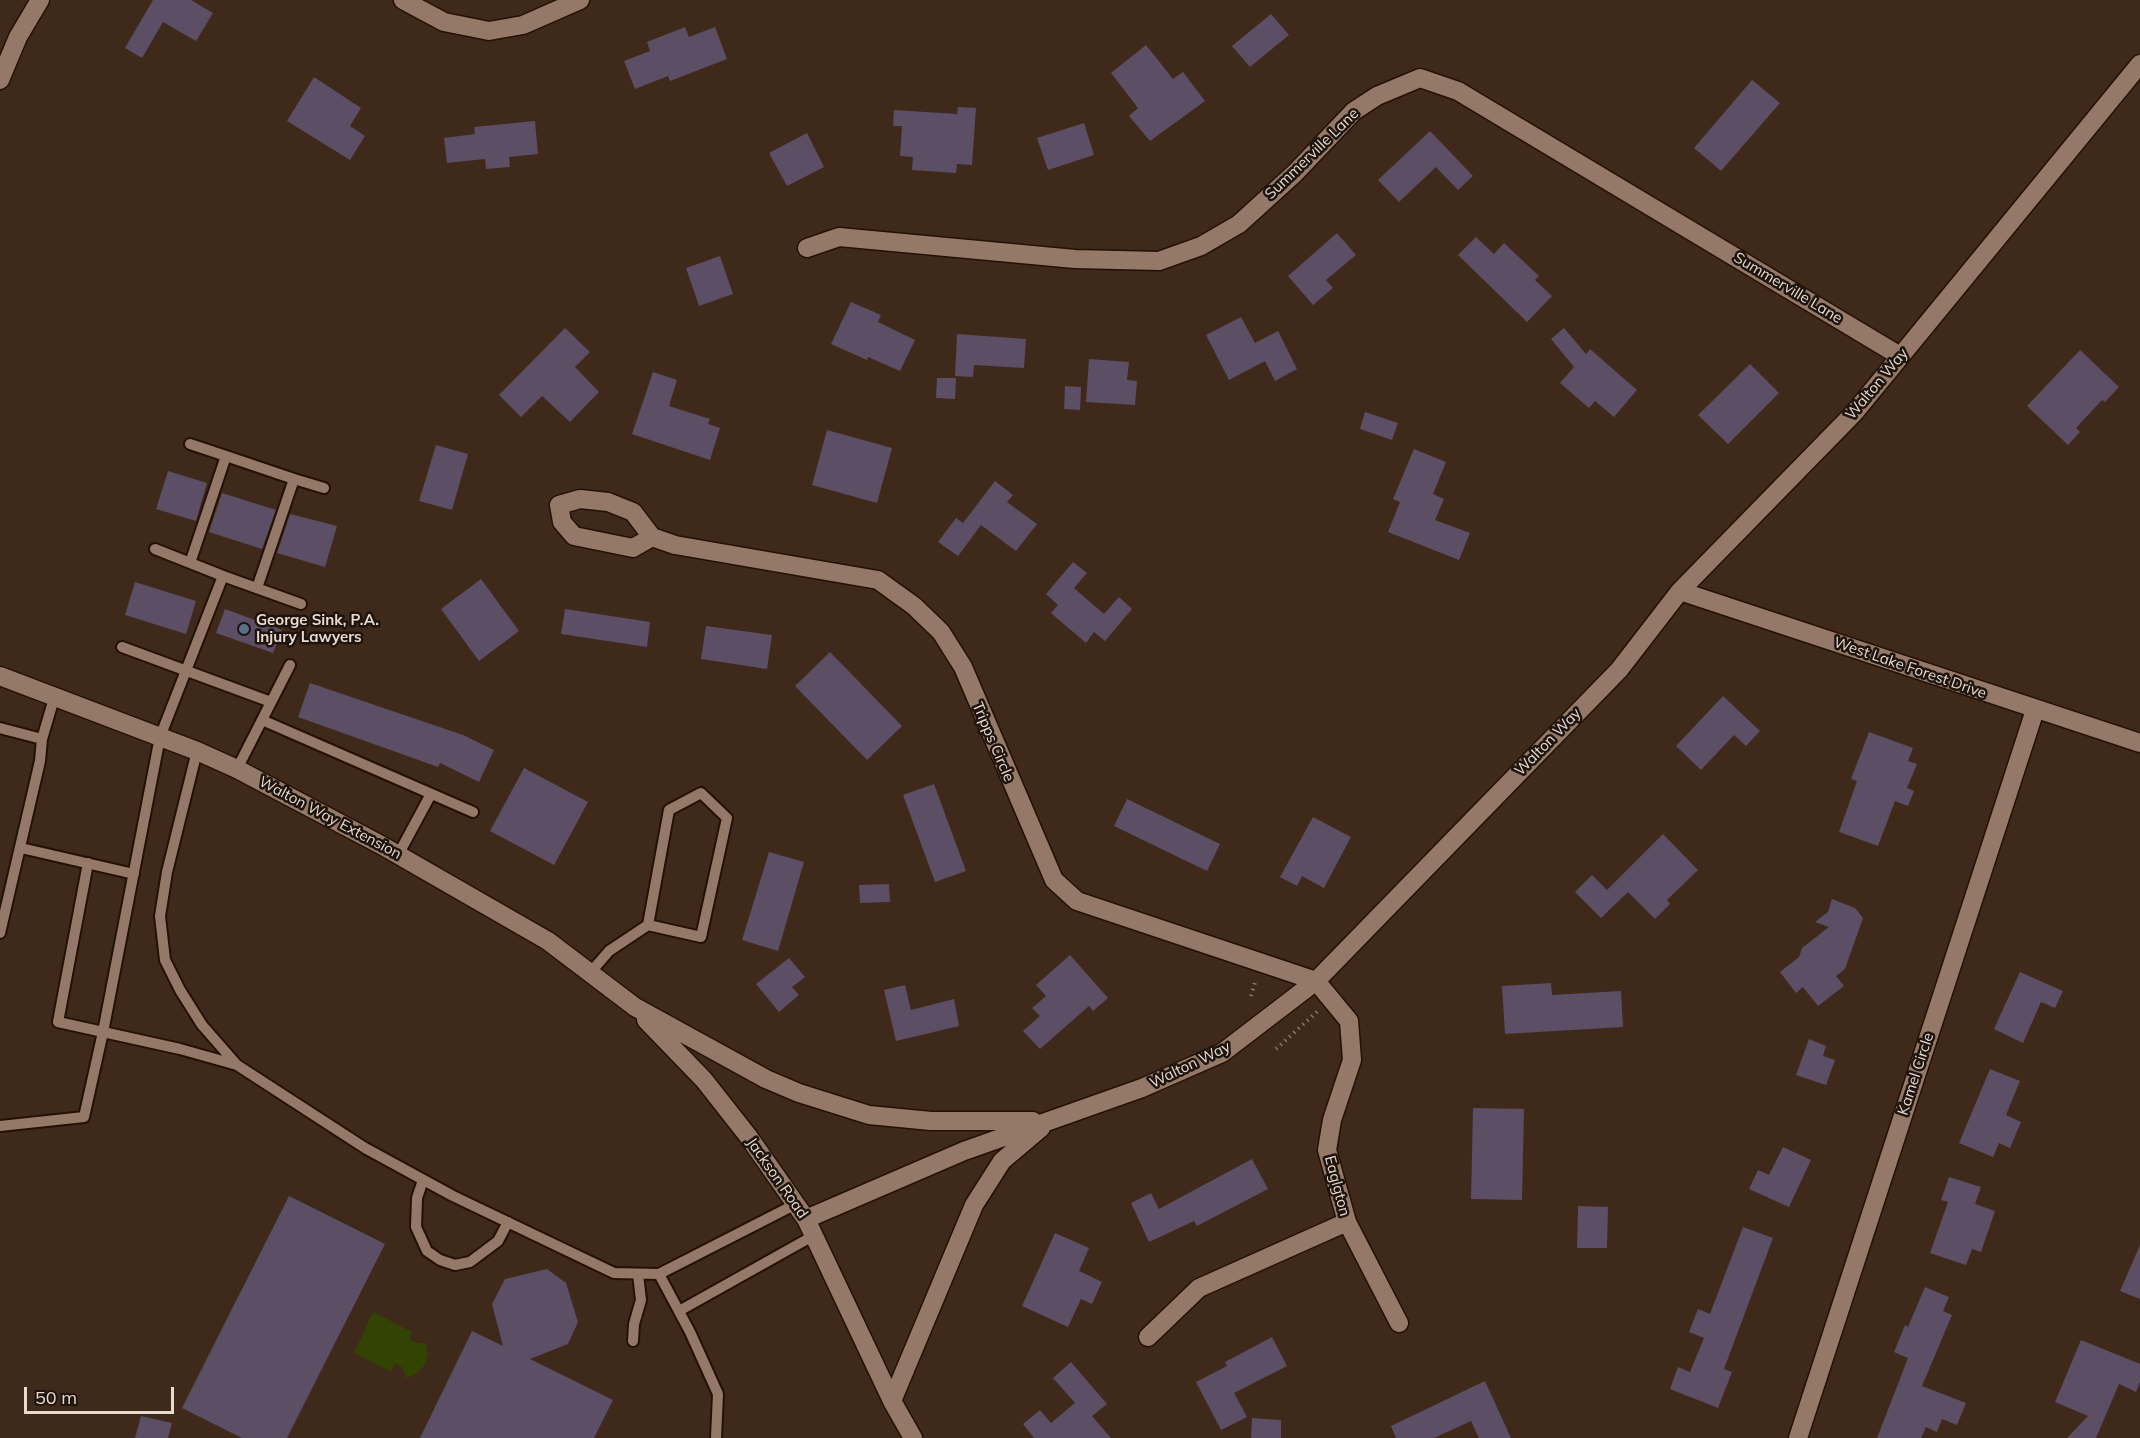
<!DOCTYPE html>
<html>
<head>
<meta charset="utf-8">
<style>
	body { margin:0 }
	#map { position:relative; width:2140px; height:1438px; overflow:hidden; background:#3f291a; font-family:Mulish,sans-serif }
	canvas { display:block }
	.scale { position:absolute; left:24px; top:1387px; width:150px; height:27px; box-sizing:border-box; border:3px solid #e9dad1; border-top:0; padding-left:8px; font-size:18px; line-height:21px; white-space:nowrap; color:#e9dad1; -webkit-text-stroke:4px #1e140e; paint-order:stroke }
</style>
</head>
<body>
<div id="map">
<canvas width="2140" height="1438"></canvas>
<div class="scale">50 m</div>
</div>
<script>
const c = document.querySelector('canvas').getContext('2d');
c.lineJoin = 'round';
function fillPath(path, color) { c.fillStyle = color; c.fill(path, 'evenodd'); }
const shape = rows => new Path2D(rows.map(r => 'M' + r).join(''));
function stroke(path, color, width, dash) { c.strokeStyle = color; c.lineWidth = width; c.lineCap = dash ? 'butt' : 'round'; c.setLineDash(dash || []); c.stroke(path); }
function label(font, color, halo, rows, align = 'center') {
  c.font = font + ' Mulish,sans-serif'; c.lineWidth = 5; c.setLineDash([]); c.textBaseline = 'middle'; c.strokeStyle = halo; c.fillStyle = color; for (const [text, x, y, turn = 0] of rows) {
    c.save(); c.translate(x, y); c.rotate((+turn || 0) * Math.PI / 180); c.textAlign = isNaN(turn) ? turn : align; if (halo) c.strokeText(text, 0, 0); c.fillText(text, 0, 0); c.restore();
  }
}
const green = shape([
	[373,1312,412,1332,409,1339,417,1343,426,1343,428,1354,424,1366,416,1374,406,1378,403,1368,395,1363,391,1372,354,1353]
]);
const building = shape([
	[153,0,191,0,213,13,196,41,163,22,142,58,125,48],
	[1271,14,1289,35,1250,67,1232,46],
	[685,27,689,37,715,27,727,59,670,81,668,76,635,89,624,61,650,51,647,42],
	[1146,45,1173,79,1183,72,1205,101,1150,141,1129,116,1138,108,1111,73],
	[314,77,361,108,350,126,365,136,350,160,287,121],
	[1752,80,1780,103,1721,171,1694,148],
	[958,107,976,108,972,165,957,164,956,173,912,170,913,157,900,156,902,126,893,126,894,110,957,114],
	[535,121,538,154,509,157,510,167,486,169,485,159,447,163,444,138,475,134,474,127],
	[1084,123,1094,155,1048,170,1037,138],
	[1430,131,1473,176,1458,190,1436,167,1399,202,1378,180],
	[807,133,824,167,787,186,769,153],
	[1337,233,1356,255,1326,280,1333,288,1313,305,1288,276],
	[1476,237,1494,254,1504,243,1539,276,1535,280,1552,296,1527,322,1458,255],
	[720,256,733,294,699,306,686,268],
	[851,302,881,315,878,322,915,340,900,371,868,357,867,360,831,344],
	[1241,317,1255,343,1278,331,1297,369,1275,381,1265,361,1229,380,1206,335],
	[565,328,590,352,575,367,599,392,570,422,542,396,521,417,499,395],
	[1564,328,1586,354,1590,349,1637,390,1614,417,1595,401,1589,408,1560,383,1574,367,1551,339],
	[957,334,1026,339,1024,368,974,365,973,377,955,376],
	[2080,350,2119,387,2105,402,2102,400,2076,428,2080,432,2068,445,2027,406],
	[1089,359,1129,362,1127,380,1137,381,1135,405,1086,402],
	[1750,364,1779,393,1728,444,1698,415],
	[653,372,677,380,669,406,710,419,708,424,720,428,710,460,632,434],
	[937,378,956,378,955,399,936,398],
	[1065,386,1081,387,1080,410,1064,409],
	[1365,412,1398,423,1392,440,1360,429],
	[827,430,892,448,877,503,812,485],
	[436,445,468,454,452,510,419,501],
	[1414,449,1446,462,1433,494,1444,499,1435,520,1470,533,1459,560,1388,532,1400,502,1393,499],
	[168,471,207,483,196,521,156,509],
	[995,481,1013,495,1007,502,1037,524,1016,551,981,525,958,556,938,542,956,518,963,523],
	[222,493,276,510,262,549,209,532],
	[290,514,337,526,325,567,277,553],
	[1073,562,1087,573,1074,588,1104,614,1119,597,1132,609,1105,641,1094,632,1086,643,1051,613,1058,605,1046,594],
	[481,579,519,631,479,661,441,609],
	[135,582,196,601,186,634,125,615],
	[225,609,282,630,273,653,216,633],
	[565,609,650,622,647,647,561,634],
	[706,626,772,635,767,669,701,659],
	[830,652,902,726,867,760,795,686],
	[310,683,463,735,494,750,479,782,440,763,438,767,298,717],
	[1723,696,1760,731,1746,746,1734,735,1701,770,1676,746],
	[1869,732,1913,748,1908,761,1917,764,1907,788,1914,791,1908,806,1895,801,1878,846,1839,832,1857,781,1851,779],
	[524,768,588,802,554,865,490,831],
	[934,784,966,871,935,882,903,795],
	[1127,799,1220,844,1207,871,1114,826],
	[1313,817,1351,837,1324,888,1302,876,1297,886,1280,877],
	[1663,834,1698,870,1667,900,1670,904,1655,919,1628,892,1601,918,1575,892,1592,875,1607,890],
	[769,852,804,862,778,951,742,940],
	[889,884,890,902,860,903,859,885],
	[1832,899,1855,908,1863,918,1845,969,1836,976,1844,986,1818,1006,1803,987,1796,993,1780,972,1799,957,1802,948,1829,927,1815,922,1828,912],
	[1070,955,1108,998,1093,1011,1089,1006,1040,1049,1023,1031,1040,1016,1032,1008,1046,996,1036,985],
	[789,958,805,977,792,987,799,995,779,1012,756,984],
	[2020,972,2063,991,2055,1008,2041,1002,2023,1043,1994,1029],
	[1551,983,1552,995,1621,991,1623,1027,1505,1034,1502,986],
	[905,985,911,1010,954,999,959,1026,896,1041,884,990],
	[1809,1039,1826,1046,1823,1056,1835,1060,1826,1085,1796,1075],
	[1990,1069,2020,1081,2006,1115,2021,1122,2010,1148,1999,1143,1993,1157,1959,1143],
	[1473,1108,1524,1109,1522,1200,1471,1199],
	[1783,1147,1811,1160,1789,1207,1749,1189,1758,1170,1769,1175],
	[1252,1159,1268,1189,1197,1226,1194,1221,1149,1242,1131,1203,1151,1193,1159,1209],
	[1949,1177,1981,1187,1975,1204,1995,1211,1981,1252,1972,1249,1966,1265,1930,1253,1948,1202,1941,1200],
	[289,1196,385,1244,287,1438,242,1438,182,1408],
	[1578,1206,1608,1207,1607,1248,1577,1248],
	[1743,1227,1773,1238,1724,1369,1732,1372,1718,1408,1670,1389,1678,1367,1690,1372,1704,1338,1689,1332,1698,1309,1710,1314],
	[1055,1233,1089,1248,1079,1271,1102,1282,1092,1304,1081,1299,1068,1327,1022,1306],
	[2140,1245,2140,1299,2120,1291],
	[547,1269,566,1283,578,1322,568,1344,530,1359,613,1400,594,1438,420,1438,472,1331,503,1346,492,1304,505,1279],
	[1925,1287,1949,1297,1943,1311,1952,1315,1922,1386,1966,1403,1957,1425,1942,1419,1937,1432,1926,1427,1921,1438,1877,1438,1908,1358,1894,1352,1905,1325,1908,1327],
	[1272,1337,1287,1366,1234,1393,1247,1417,1221,1430,1196,1382,1227,1366,1225,1362],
	[2081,1340,2140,1364,2140,1382,2136,1392,2119,1384,2096,1438,2067,1438,2088,1416,2055,1402],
	[1071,1362,1107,1404,1092,1416,1111,1438,1034,1438,1023,1424,1040,1410,1051,1423,1075,1403,1053,1378],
	[1485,1381,1511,1438,1479,1438,1471,1421,1434,1438,1396,1438,1391,1426],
	[141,1416,172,1423,168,1438,135,1438],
	[1252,1418,1281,1420,1281,1438,1251,1438]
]);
const path = shape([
	[1251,996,1256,979],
	[1276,1049,1318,1011]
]);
const lane = shape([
	[190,444,226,456],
	[294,479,324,488],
	[155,549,223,576],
	[190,563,226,456,294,479,257,588],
	[122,647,271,702],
	[262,720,473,812],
	[0,728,42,739,40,761,0,933],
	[42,739,55,695],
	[197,751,167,872,160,916,165,960,180,990,202,1025,237,1065,365,1148,453,1196,614,1273,659,1274,796,1204],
	[237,769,290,665],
	[21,848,134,874],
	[398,855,431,794],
	[88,863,58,1022,180,1049,237,1065],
	[590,973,609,951,648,925,669,810,701,793,727,818,701,937,648,925],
	[0,1126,84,1117,103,1032,160,737,223,576,301,604],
	[423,1180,417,1198,416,1227,427,1251,440,1260,455,1265,470,1262,498,1241,508,1222],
	[659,1274,690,1332,718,1394,716,1438],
	[679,1311,813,1236],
	[633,1341,634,1324,641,1300,638,1274]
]);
const street = shape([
	[403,0,444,22,489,31,523,25,580,0],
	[807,248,839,237,1075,259,1159,261,1201,246,1239,224,1295,173,1354,111,1377,96,1420,78,1458,91,1900,356],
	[652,537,633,548,574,536,562,522,559,505,580,499,608,502,633,512,652,537,675,545,878,580,914,606,941,632,963,667,1054,880,1077,901,1316,981,1349,1021,1352,1060,1332,1120,1327,1150,1347,1222,1399,1323],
	[1148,1337,1199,1288,1347,1222],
	[1798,1438,2035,710]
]);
const secondary = shape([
	[0,80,18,37,40,0],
	[1680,591,2140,743],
	[0,676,197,751,237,769,381,845,548,941,635,1007,766,1079,799,1093,869,1115,931,1121,1033,1121],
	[646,1020,704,1080,748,1136,806,1219,892,1401,913,1438],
	[806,1219,964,1151,1142,1088,1222,1053,1316,981,1619,670,1680,591,1854,413,2140,64],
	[892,1401,974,1205,1002,1161,1041,1128]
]);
const markers = [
	[244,629,6,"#5c6f8a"]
];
const streetNames = [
	["Summerville Lane",1312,154,-44],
	["Summerville Lane",1788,288,31],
	["Walton Way",1877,384,-50],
	["West Lake Forest Drive",1910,668,19],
	["Tripps Circle",993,742,67],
	["Walton Way",1548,742,-46],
	["Walton Way Extension",330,818,28],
	["Walton Way",1190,1065,-26],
	["Kamel Circle",1916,1074,-72],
	["Jackson Road",777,1178,55],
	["Eaglgton",1337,1186,75]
];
const poiNames = [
	["George Sink, P.A.",256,620],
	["Injury Lawyers",256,637]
];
fillPath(green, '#334303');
fillPath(building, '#5b4e65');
stroke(lane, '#251104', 14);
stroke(street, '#251104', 21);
stroke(secondary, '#251104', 21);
stroke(path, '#887569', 4, [1.5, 4.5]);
stroke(lane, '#947968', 10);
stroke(street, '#947968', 18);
stroke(secondary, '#947968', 18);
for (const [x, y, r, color] of markers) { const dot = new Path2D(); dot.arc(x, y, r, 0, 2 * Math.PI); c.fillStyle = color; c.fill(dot); stroke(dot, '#1e140e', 2); }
label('15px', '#e9dad1', '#1e140e', streetNames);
label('bold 15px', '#e9dad1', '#1e140e', poiNames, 'left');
</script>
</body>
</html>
